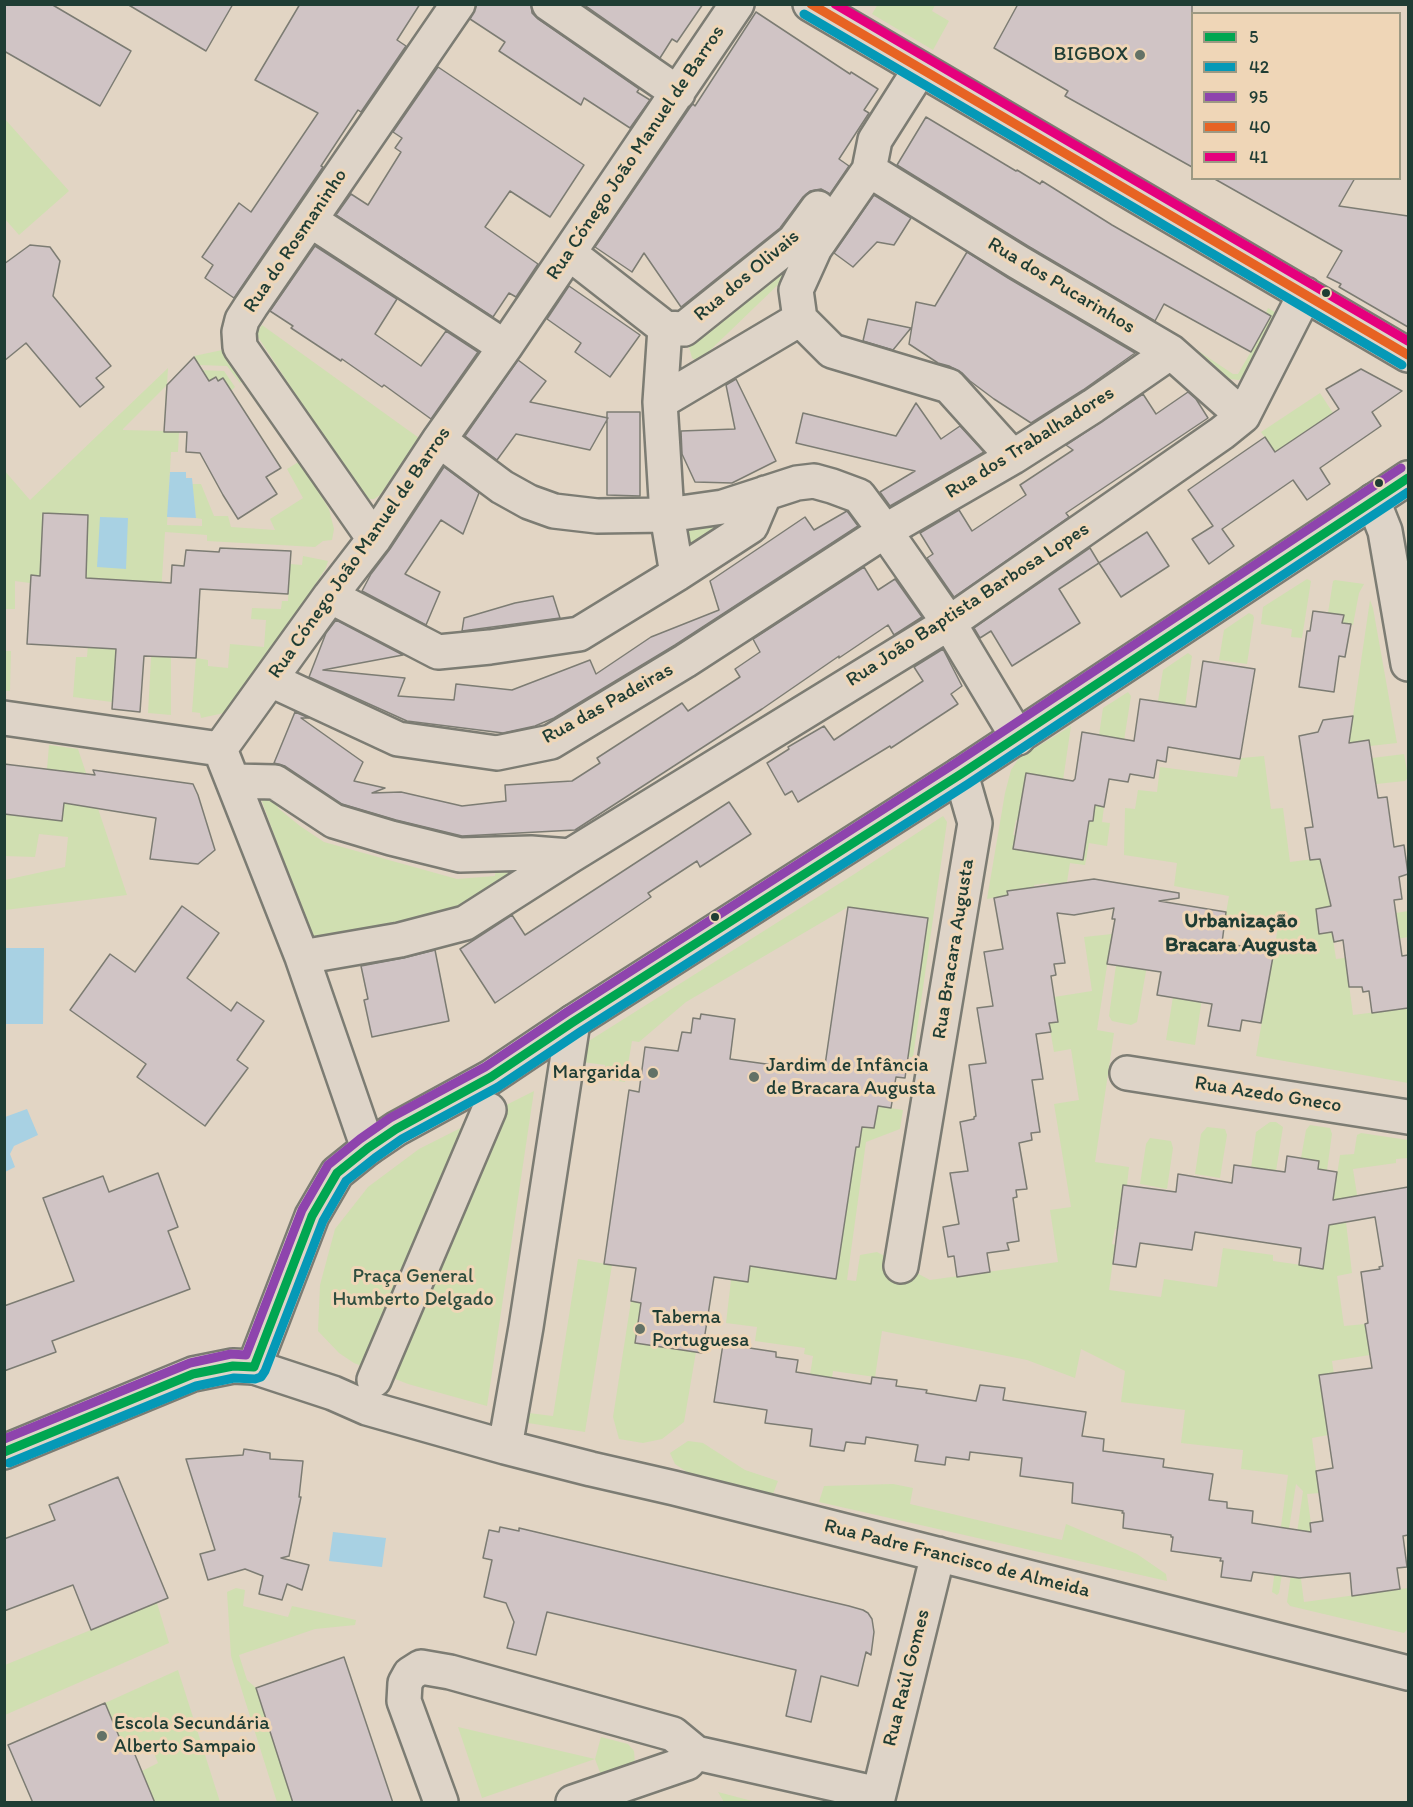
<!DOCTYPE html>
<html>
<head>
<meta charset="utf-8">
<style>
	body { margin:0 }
	#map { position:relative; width:1413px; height:1807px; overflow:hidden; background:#e2d5c4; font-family:Itim,sans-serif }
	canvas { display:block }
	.frame { position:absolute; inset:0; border:6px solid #1f3d34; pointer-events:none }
	.legend { position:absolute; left:1191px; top:12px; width:210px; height:168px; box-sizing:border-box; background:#efd6b7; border:2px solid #9c9983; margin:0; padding:8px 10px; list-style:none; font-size:18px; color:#1f3d34 }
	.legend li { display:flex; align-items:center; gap:12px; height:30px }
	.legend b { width:30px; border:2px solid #9c9983 }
</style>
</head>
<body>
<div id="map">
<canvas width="1413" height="1807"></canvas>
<div class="frame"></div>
<ul class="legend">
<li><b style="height:8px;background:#00a651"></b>5</li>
<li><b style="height:8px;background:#0599b7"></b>42</li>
<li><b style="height:8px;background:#8e44ad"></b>95</li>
<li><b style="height:8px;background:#e76323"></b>40</li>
<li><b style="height:8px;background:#e5007d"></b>41</li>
</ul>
</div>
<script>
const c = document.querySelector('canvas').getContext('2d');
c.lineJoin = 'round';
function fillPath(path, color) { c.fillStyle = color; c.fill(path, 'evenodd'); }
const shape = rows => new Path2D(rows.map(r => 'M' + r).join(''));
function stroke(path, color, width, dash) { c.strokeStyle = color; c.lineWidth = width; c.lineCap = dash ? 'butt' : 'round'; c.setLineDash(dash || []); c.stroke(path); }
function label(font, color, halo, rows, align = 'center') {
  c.font = font + ' Itim,sans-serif'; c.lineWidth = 6; c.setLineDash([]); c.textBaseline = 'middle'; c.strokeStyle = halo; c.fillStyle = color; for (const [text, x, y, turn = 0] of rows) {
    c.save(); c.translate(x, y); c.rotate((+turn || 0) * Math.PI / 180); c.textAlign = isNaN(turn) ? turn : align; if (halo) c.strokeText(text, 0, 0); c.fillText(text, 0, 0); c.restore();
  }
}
const green = shape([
	[878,4,935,5,932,11,949,21,933,50,872,14],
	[4,118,69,191,19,235,5,219],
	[858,168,785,278,698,362,692,358,689,347,689,340,779,271],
	[1268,308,1278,314,1277,316,1245,375,1239,380,1230,379,1153,326,1155,322,1233,374,1238,374,1271,317,1266,313],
	[262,325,419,438,380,495,374,499,369,499,361,494,256,334],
	[227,349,246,379,240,383,227,366,199,365,194,356],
	[168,368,167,385,175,385,181,391,178,452,171,452,167,525,202,526,202,519,196,518,192,484,201,484,214,516,228,516,231,527,275,530,270,519,303,498,287,469,300,461,329,509,334,529,332,540,323,541,315,547,207,541,207,535,165,532,158,640,171,656,171,715,148,713,154,603,86,578,88,515,43,513,40,576,31,576,30,583,15,581,15,609,5,609,4,470,30,500],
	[166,386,164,431,123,430,123,429],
	[199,370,224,371,235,387,231,391,223,378,218,381,215,377,188,394],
	[1320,393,1333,413,1298,436,1278,456,1261,432],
	[712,524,728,526,684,553,675,534,694,528],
	[303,556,328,561,326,568,243,695,224,713,201,718,200,713,192,712,196,658,208,660,208,666,228,668,230,644,264,647,266,620,251,619,252,608,281,609,282,601,288,601,290,564,302,565],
	[1307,579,1311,581,1302,638,1291,637,1292,629,1261,624,1263,607],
	[1335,580,1364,584,1359,593,1353,625,1342,623,1344,616,1328,613,1333,581],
	[1370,600,1373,608,1397,743,1370,746,1369,740,1349,743],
	[1249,613,1253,615,1254,618,1247,664,1219,660,1224,630],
	[88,644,120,646,116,660,112,702,73,697,76,657,87,657],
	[4,651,11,651,10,691,5,691],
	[1188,653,1192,656,1183,721,1173,712,1174,704,1158,701,1163,670],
	[1128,692,1131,696,1123,747,1111,745,1112,737,1099,735,1103,708],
	[1071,726,1062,787,1053,778,1026,773,1018,821,1016,820,1013,835,1015,835,1013,849,1036,853,1039,834,1070,818,1093,821,1095,805,1104,807,1102,822,1110,823,1107,846,1089,843,1085,865,1070,863,1067,882,1049,885,1048,883,1034,885,1034,887,1008,891,1008,895,987,899,1005,793,1011,770,1019,758],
	[49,745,78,749,127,895,5,910,5,880,65,867,68,837,39,834,35,857,5,856,5,814,62,821,68,772,47,769],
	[1404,754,1408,777,1405,781,1367,785,1366,778,1375,777,1372,758],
	[1264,756,1271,809,1283,808,1290,862,1328,857,1332,932,1336,959,1352,957,1346,961,1353,1015,1408,1008,1408,1083,1256,1056,1278,927,1225,919,1229,896,1174,886,1177,863,1124,855,1125,808,1135,809,1138,790,1157,792,1160,767,1237,777,1241,758],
	[275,793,278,808,300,826,324,842,457,879,495,876,496,862,543,862,456,913,321,938,313,936,308,928,260,796],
	[943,816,947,822,913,1057,908,1057,928,918,848,907,686,1002,639,1042,632,1041,625,1082,604,1079,605,1065,582,1062,584,1044,856,873],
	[1408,911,1408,937,1391,940,1396,913],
	[1112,934,1097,1030,1114,1033,1095,1162,1129,1167,1127,1185,1123,1185,1117,1229,1115,1229,1112,1244,1115,1245,1109,1290,1161,1297,1164,1279,1217,1287,1223,1248,1273,1255,1273,1261,1323,1268,1340,1155,1354,1154,1357,1135,1361,1133,1408,1140,1408,1158,1396,1159,1396,1163,1353,1169,1361,1220,1346,1222,1352,1273,1337,1276,1344,1326,1365,1324,1370,1355,1332,1361,1335,1382,1320,1384,1328,1435,1312,1438,1319,1493,1307,1494,1314,1546,1297,1549,1304,1602,1408,1588,1408,1628,1404,1633,1290,1606,1287,1602,1303,1491,1296,1484,1279,1593,1277,1595,1272,1592,1288,1475,1241,1469,1243,1450,1181,1443,1185,1410,1121,1402,1125,1371,1081,1349,1075,1378,1027,1360,882,1331,875,1377,833,1371,832,1378,810,1375,813,1356,804,1354,805,1348,755,1341,757,1327,726,1323,731,1280,748,1282,750,1266,836,1278,856,1147,859,1147,862,1127,874,1128,878,1106,903,1110,900,1129,866,1142,847,1280,856,1281,860,1255,877,1252,930,1280,1058,1262,1050,1210,1071,1207,1054,1104,1079,1100,1071,1049,1054,1052,1049,1023,1058,1022,1054,997,1092,991,1084,937],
	[1148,960,1137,1022,1131,1025,1112,1021,1109,1016,1116,965,1138,969],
	[1203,992,1195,1045,1166,1040,1173,997],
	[534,1091,487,1406,408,1384,354,1363,339,1353,318,1331,320,1285,335,1229,368,1187,419,1149],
	[1270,1122,1276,1122,1283,1127,1276,1171,1251,1168,1256,1132],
	[1310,1125,1330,1128,1332,1134,1327,1170,1318,1169,1318,1161,1301,1158,1306,1130],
	[1207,1127,1225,1129,1227,1135,1220,1178,1195,1174,1201,1134],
	[1150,1138,1171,1141,1173,1148,1167,1189,1140,1184,1146,1144],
	[578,1259,612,1265,585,1432,528,1423,529,1413,553,1416],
	[631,1301,641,1303,635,1343,696,1352,684,1422,662,1439,643,1443,619,1439,613,1417],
	[688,1441,703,1443,745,1470,778,1481,773,1494,690,1474,675,1464,670,1453],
	[893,1484,913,1488,910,1504,1062,1540,1066,1524,1137,1554,1166,1574,1167,1581,819,1502,824,1486],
	[236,1588,245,1590,243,1606,288,1617,292,1606,356,1620,355,1625,315,1629,239,1655,247,1680,256,1688,293,1802,277,1802,231,1656,227,1592],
	[157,1603,169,1643,5,1715,5,1665],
	[178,1670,220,1802,155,1802,142,1771,158,1763,150,1743,126,1753,105,1703],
	[458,1727,595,1759,601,1737,628,1744,634,1751,635,1764,602,1778,595,1759,482,1798],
	[718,1792,756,1802,724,1802]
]);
const water = shape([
	[170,472,186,472,186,478,192,478,196,518,167,517],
	[100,517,128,518,126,569,97,567],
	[5,948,44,948,43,1024,5,1024],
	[27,1109,38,1135,14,1146,10,1154,15,1167,5,1172,5,1117],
	[333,1532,386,1538,382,1567,329,1561]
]);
const building = shape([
	[4,4,51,4,131,51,100,106,4,51,4,4],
	[127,4,233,4,206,51,127,4],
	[300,4,420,4,397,40,406,46,361,112,358,110,321,166,323,167,234,298,205,278,213,265,202,257,239,203,251,212,318,113,255,80,300,4],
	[477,4,531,4,532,13,538,19,639,89,637,92,650,100,630,128,584,98,581,105,499,51,505,42,470,19,477,4],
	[583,4,703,4,677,42,672,39,660,58,583,4],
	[1018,4,1192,4,1192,167,1065,96,1068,91,994,48,1018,4],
	[756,12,850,74,851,72,878,89,864,110,869,113,839,159,849,166,830,194,821,189,810,191,803,197,780,228,681,307,644,253,632,272,595,247,691,106,693,104,695,106,756,12],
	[438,67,584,165,550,217,510,191,485,227,538,264,516,297,509,293,493,317,336,215,351,194,368,205,401,152,395,148,402,138,393,132,438,67],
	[926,117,1016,171,1017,170,1040,184,1042,181,1112,225,1271,316,1251,352,1164,304,1155,321,1028,246,897,165,926,117],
	[1213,178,1355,178,1339,206,1408,216,1408,327,1339,287,1341,284,1327,277,1342,251,1213,178],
	[874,195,911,218,894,245,877,242,853,267,834,253,874,195],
	[30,245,50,247,60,261,53,296,111,366,96,378,104,387,80,407,26,343,4,361,4,264,30,245],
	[315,246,397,299,375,334,421,366,446,331,478,352,431,419,384,385,382,387,342,359,341,361,291,328,293,326,270,311,315,246],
	[967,252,1008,278,1135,353,1083,390,1031,423,994,399,970,381,962,373,949,366,938,363,909,344,916,302,935,306,967,252],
	[569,286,640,335,610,377,575,352,581,343,547,319,569,286],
	[868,319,911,328,893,350,863,341,868,319],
	[194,357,209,381,216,377,218,381,223,378,281,468,266,477,277,494,238,519,223,495,200,453,186,452,187,432,164,432,167,385,194,357],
	[518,360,546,381,530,402,608,418,590,450,516,434,497,460,465,436,518,360],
	[1361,369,1402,391,1372,412,1381,426,1320,468,1330,484,1307,500,1293,480,1222,529,1234,546,1209,564,1192,539,1213,526,1188,490,1265,437,1275,452,1339,409,1326,389,1361,369],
	[736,379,776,461,732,483,695,482,682,454,681,431,735,429,726,385,736,379],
	[1188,392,1196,399,1208,418,1066,513,1069,517,954,597,927,558,933,554,920,533,959,510,972,531,1026,495,1020,485,1073,450,1066,445,1143,394,1156,414,1188,392],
	[916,403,941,439,960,426,984,452,890,506,880,492,915,471,796,443,803,413,896,436,916,403],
	[607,412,640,412,640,496,607,495,607,412],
	[444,467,479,493,463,534,441,520,405,574,440,592,426,625,362,591,371,574,390,549,444,467],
	[847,511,858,526,675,645,554,718,535,726,503,733,407,721,309,677,326,633,336,620,403,655,323,670,405,678,398,696,454,700,456,684,512,690,590,660,596,674,651,637,719,610,710,581,805,517,814,530,847,511],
	[43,513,88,515,86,578,171,583,172,565,184,566,186,550,219,552,220,548,291,551,288,594,200,589,196,658,144,656,140,712,112,709,116,649,27,644,31,575,40,576,43,513],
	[1147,532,1169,566,1121,597,1099,563,1059,589,1080,623,1012,666,991,631,980,638,974,628,1090,548,1099,563,1147,532],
	[864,567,878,590,895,579,922,617,894,635,888,625,839,658,839,656,762,709,575,830,462,836,396,820,342,804,285,766,274,763,295,712,309,718,301,718,363,762,354,781,385,788,372,793,401,792,462,806,506,801,505,785,572,781,600,763,597,758,682,703,688,711,740,677,735,669,760,652,753,639,864,567],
	[553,596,560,618,462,631,464,618,515,603,553,596],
	[1313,611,1344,615,1342,623,1351,624,1345,657,1339,656,1334,692,1299,687,1307,631,1310,631,1313,611],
	[943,649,962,686,951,694,958,704,891,748,890,746,798,802,792,791,785,795,767,763,789,749,788,747,824,726,834,740,923,681,914,667,943,649],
	[1203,661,1255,669,1240,759,1168,747,1166,762,1157,760,1154,778,1130,774,1128,782,1109,779,1104,807,1095,805,1093,821,1089,821,1083,860,1013,849,1026,773,1073,781,1075,779,1082,732,1134,741,1140,699,1196,707,1203,661],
	[1353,716,1349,743,1369,740,1378,798,1387,797,1394,847,1404,845,1408,874,1399,877,1402,899,1394,900,1402,956,1408,955,1408,1008,1372,1013,1369,991,1363,992,1362,987,1349,987,1343,940,1334,942,1332,932,1319,934,1316,909,1331,906,1320,859,1310,860,1305,828,1313,827,1299,736,1318,732,1323,720,1353,716],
	[4,764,95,775,93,770,193,784,198,795,215,850,198,864,150,859,156,818,64,803,62,821,4,814,4,764],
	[729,802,751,834,700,867,697,861,648,893,651,897,495,1003,460,949,512,915,525,935,729,802],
	[1094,879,1179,893,1179,898,1159,901,1226,912,1222,943,1274,951,1261,1023,1242,1020,1240,1031,1208,1026,1212,1004,1157,995,1161,972,1107,964,1115,919,1112,919,1114,908,1074,915,1057,913,1065,963,1054,964,1056,975,1051,976,1058,1022,1049,1023,1051,1032,1036,1034,1043,1079,1032,1080,1040,1132,1031,1133,1032,1140,1019,1143,1027,1189,1016,1190,1017,1197,1013,1198,1019,1241,1007,1243,1009,1250,987,1253,990,1272,957,1277,954,1256,948,1257,943,1227,959,1224,950,1173,968,1171,960,1122,974,1119,974,1117,976,1116,969,1065,986,1063,977,1008,993,1006,984,952,1003,949,994,898,1008,895,1007,891,1094,879],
	[182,906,219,933,187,978,231,1011,237,1002,264,1021,237,1060,248,1068,205,1126,137,1077,146,1064,70,1010,110,954,135,972,182,906],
	[848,907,928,918,905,1078,896,1077,891,1108,878,1106,874,1128,862,1127,859,1147,856,1147,836,1279,750,1266,748,1282,714,1277,702,1353,635,1343,641,1303,631,1301,636,1268,604,1264,629,1090,639,1092,645,1047,678,1051,682,1032,691,1033,693,1018,700,1019,701,1014,735,1019,730,1059,824,1072,848,907],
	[435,950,449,1021,372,1037,364,1000,368,999,361,966,403,958,435,950],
	[1287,1156,1319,1161,1318,1169,1337,1172,1333,1200,1408,1187,1408,1535,1403,1536,1407,1567,1397,1568,1400,1589,1352,1596,1350,1573,1299,1578,1253,1572,1251,1581,1221,1577,1223,1561,1220,1561,1221,1558,1171,1551,1173,1537,1171,1537,1171,1535,1123,1528,1124,1513,1122,1513,1123,1511,1072,1503,1073,1483,1020,1476,1022,1458,970,1452,969,1460,946,1457,945,1465,915,1461,918,1445,866,1437,865,1444,846,1442,844,1451,810,1446,812,1429,765,1423,767,1410,714,1402,723,1344,776,1352,776,1357,798,1360,796,1372,871,1384,872,1377,897,1380,896,1386,927,1390,926,1393,976,1401,980,1385,1005,1388,1003,1400,1086,1412,1082,1436,1104,1439,1103,1451,1164,1459,1163,1467,1213,1474,1209,1500,1227,1502,1227,1508,1253,1511,1252,1523,1311,1532,1310,1523,1323,1521,1316,1471,1333,1468,1319,1375,1372,1368,1365,1324,1368,1323,1361,1272,1380,1269,1379,1267,1383,1266,1375,1217,1329,1225,1323,1269,1299,1265,1301,1248,1195,1232,1192,1250,1140,1243,1136,1267,1113,1264,1123,1185,1176,1192,1178,1174,1232,1183,1234,1165,1285,1172,1287,1156],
	[158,1173,178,1227,168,1231,190,1289,52,1341,56,1352,4,1371,4,1306,74,1281,43,1198,103,1176,109,1192,158,1173],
	[244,1449,270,1453,270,1459,303,1461,299,1497,301,1497,289,1556,281,1558,309,1565,302,1590,287,1584,282,1600,259,1594,263,1576,245,1569,208,1580,200,1554,215,1550,186,1459,243,1455,244,1449],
	[118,1477,168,1598,91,1630,73,1585,4,1611,4,1539,55,1520,49,1505,118,1477],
	[500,1527,519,1531,519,1528,849,1606,863,1610,868,1613,872,1619,874,1632,871,1655,866,1652,858,1686,821,1676,811,1722,786,1716,796,1670,547,1612,536,1655,507,1648,514,1622,506,1603,484,1597,492,1560,483,1558,489,1530,499,1532,500,1527],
	[344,1657,393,1803,293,1803,256,1688,344,1657],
	[105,1703,126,1753,133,1750,155,1803,33,1803,8,1745,105,1703]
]);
const street = shape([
	[549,4,678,93],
	[737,4,505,347,439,440,374,539,330,596,220,749,302,957,368,1148,337,1173,312,1216,254,1367,333,1393,367,1408,505,1447,591,1469,674,1488,786,1516,1408,1673],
	[810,4,1408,355],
	[869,170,1018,262,1171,352,1243,416],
	[310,220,505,347],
	[569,253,665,328,684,329,794,241,818,208],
	[800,319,832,351,949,386,1013,457],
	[665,328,660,402,667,515,677,574],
	[660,402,800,319,796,290,815,248,869,170,875,140,920,69],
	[439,440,502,487,529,502,554,511,597,516,667,515,723,507,797,483,814,481,832,486,859,496,885,531,949,623,1018,738],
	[1373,501,1385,531,1408,664],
	[374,539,240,347,239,332,242,320,251,306,458,4],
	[330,596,438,652,490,647,579,634,677,574,751,526,765,493],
	[271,680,398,739,497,753,551,742,685,661,885,531,1013,457,1093,406,1171,352],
	[4,718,220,749],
	[234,781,275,782,334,821,391,838,460,855,531,853,570,856],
	[302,957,400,940,465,923,570,856,949,623,1222,433,1243,416,1305,294],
	[1127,1073,1408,1117],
	[901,1266,975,823,961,774],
	[374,1380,489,1110],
	[505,1447,526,1327,573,1022],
	[441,1802,404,1701,405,1683,410,1674,421,1667,450,1672,673,1734,696,1753,879,1794],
	[573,1802,687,1763,696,1753],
	[877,1802,938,1554]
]);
const secondary = shape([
	[368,1148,396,1129,491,1077,573,1022,961,774,1408,478],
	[4,1452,193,1374,233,1366,254,1367]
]);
const bus1 = shape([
	[254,1367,312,1216,337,1173,368,1148,396,1129,491,1077,573,1022,961,774,1408,478],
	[4,1452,193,1374,233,1366,254,1367]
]);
const bus2 = shape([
	[804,14,1402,365],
	[9,1463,196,1386,234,1378,255,1379,261,1377,265,1371,323,1221,346,1181,375,1158,402,1139,498,1087,580,1032,968,784,1408,492]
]);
const bus3 = shape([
	[4,1439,190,1363,231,1354,246,1355,302,1210,328,1165,360,1139,390,1118,485,1067,567,1012,954,764,1401,468]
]);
const bus4 = shape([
	[811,4,1408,355]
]);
const bus5 = shape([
	[835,4,1408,341]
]);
const markers = [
	[1140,55,6,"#637266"],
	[1326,293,5,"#1f3d34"],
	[1379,483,5,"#1f3d34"],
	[715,917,5,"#1f3d34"],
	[653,1073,6,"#637266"],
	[754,1077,6,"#637266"],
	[640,1329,6,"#637266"],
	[102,1736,6,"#637266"]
];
const poiNames = [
	["BIGBOX",1128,55,"right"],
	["Jardim de Infância",766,1066],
	["de Bracara Augusta",766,1089],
	["Margarida",641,1073,"right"],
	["Taberna",652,1318],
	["Portuguesa",652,1341],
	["Escola Secundária",114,1724],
	["Alberto Sampaio",114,1747]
];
const streetNames = [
	["Rua Cónego João Manuel de Barros",636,153,-56],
	["Rua do Rosmaninho",296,241,-56],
	["Rua dos Olivais",747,276,-40],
	["Rua dos Pucarinhos",1061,286,31],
	["Rua dos Trabalhadores",1030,443,-32],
	["Rua Cónego João Manuel de Barros",360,553,-55],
	["Rua João Baptista Barbosa Lopes",968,605,-33],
	["Rua das Padeiras",608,704,-29],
	["Rua Bracara Augusta",954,949,-81],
	["Rua Azedo Gneco",1268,1095,9],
	["Rua Padre Francisco de Almeida",957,1559,14],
	["Rua Raúl Gomes",907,1678,-76]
];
const parkNames = [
	["Praça General",413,1277],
	["Humberto Delgado",413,1300]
];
const neighbourhoodNames = [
	["Urbanização",1241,922],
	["Bracara Augusta",1241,946]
];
fillPath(green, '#d0dfb1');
fillPath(water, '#a8d1e3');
fillPath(building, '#d0c4c5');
stroke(building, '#7c7c73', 1.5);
stroke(street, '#7c7c73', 38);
stroke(secondary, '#7c7c73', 38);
stroke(street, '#ded4c8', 33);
stroke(secondary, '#ded4c8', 33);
stroke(bus1, '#00a651', 9);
stroke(bus2, '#0599b7', 9);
stroke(bus3, '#8e44ad', 9);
stroke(bus4, '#e76323', 9);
stroke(bus5, '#e5007d', 9);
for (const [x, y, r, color] of markers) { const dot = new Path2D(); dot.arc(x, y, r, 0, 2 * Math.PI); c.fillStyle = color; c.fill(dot); stroke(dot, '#efd6b7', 2); }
label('20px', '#1f3d34', '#efd6b7', poiNames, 'left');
label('20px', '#1f3d34', '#efd6b7', streetNames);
label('20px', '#2f4e3f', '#efd6b7', parkNames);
label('bold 21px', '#1f3d34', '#efd6b7', neighbourhoodNames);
</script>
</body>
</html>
